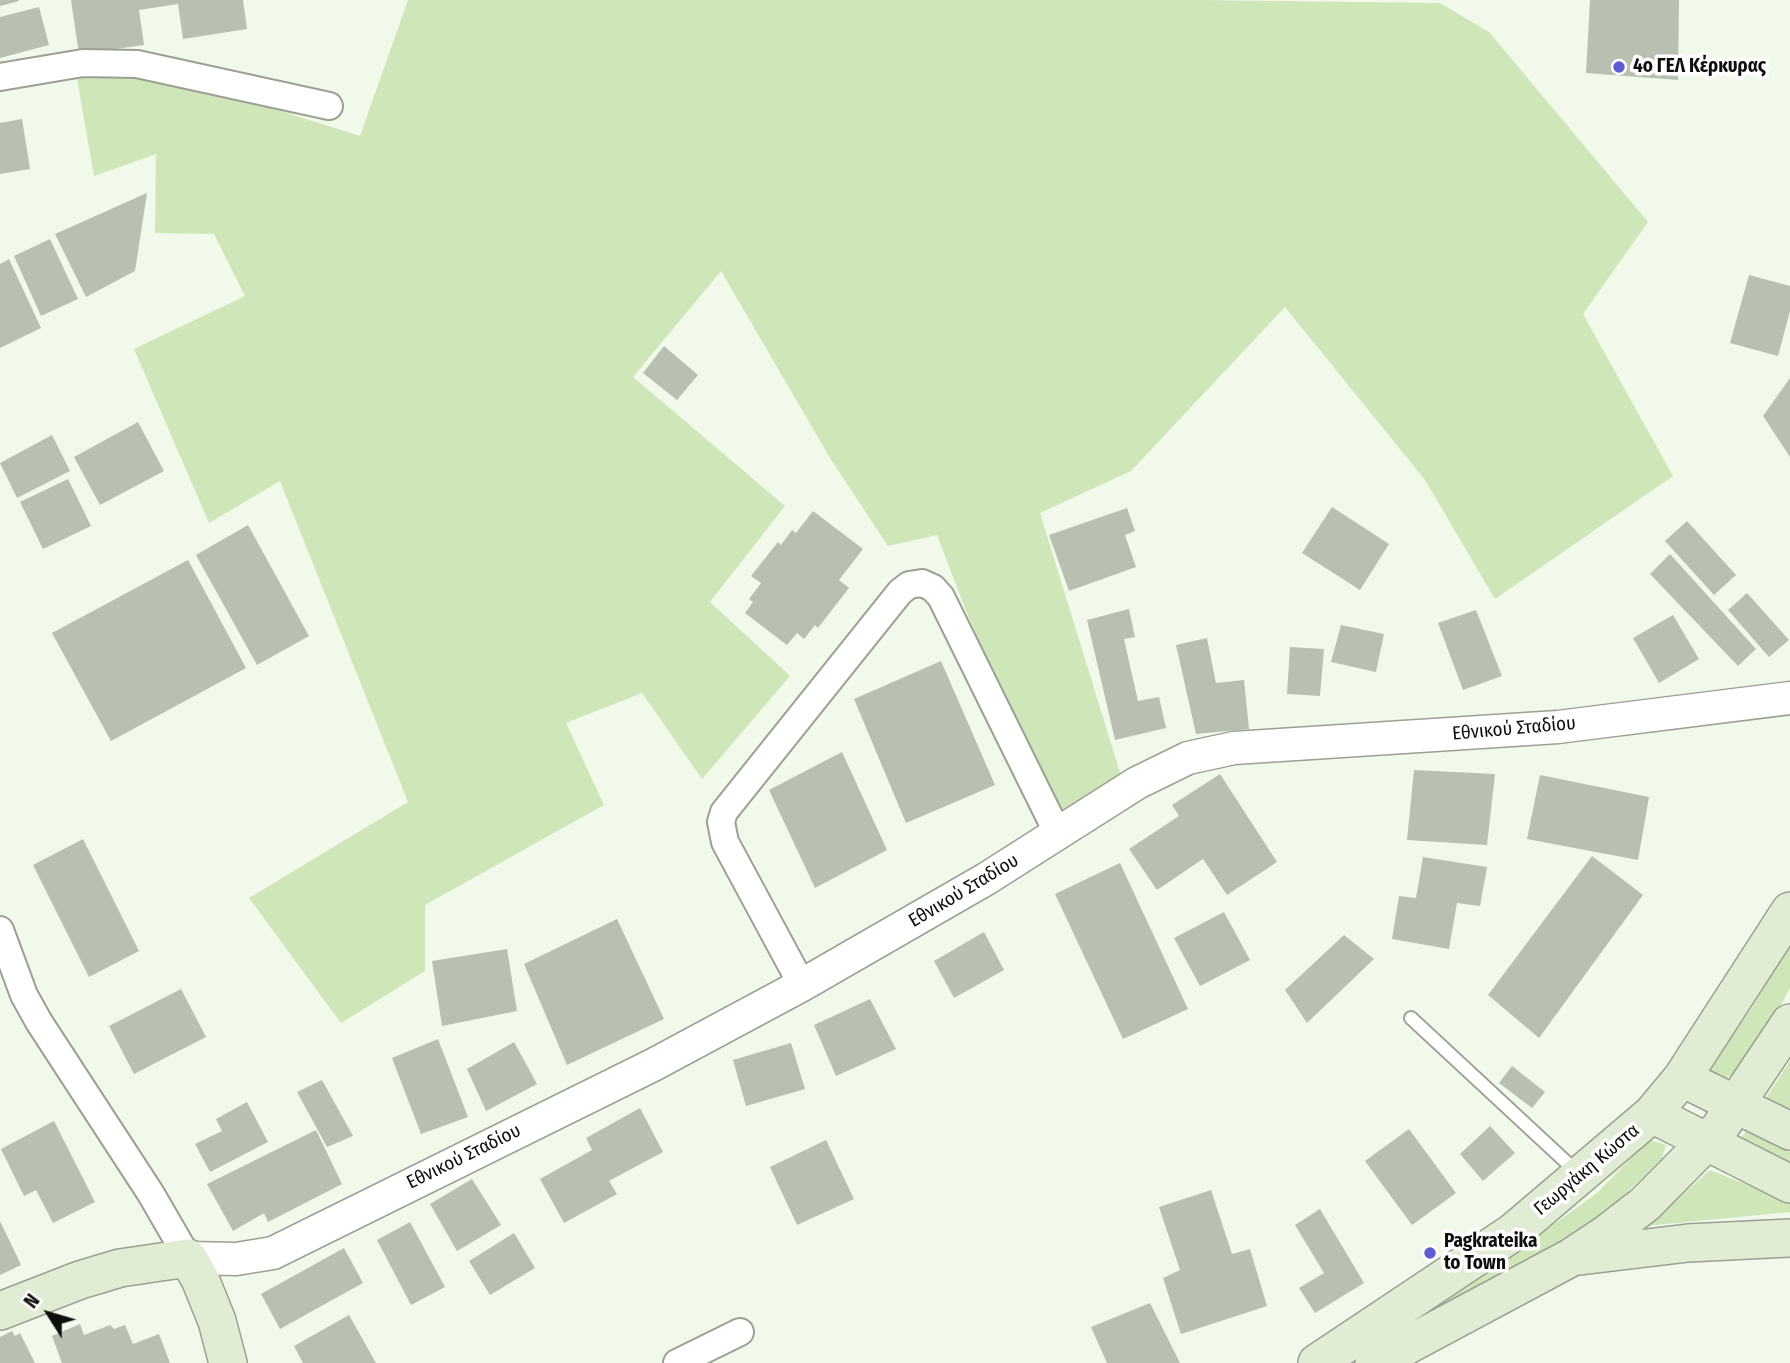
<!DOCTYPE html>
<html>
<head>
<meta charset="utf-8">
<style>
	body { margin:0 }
	#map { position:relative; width:1790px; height:1363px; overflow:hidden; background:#f1f9ea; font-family:"Fira Sans Condensed",sans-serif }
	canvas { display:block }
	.north { position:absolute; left:14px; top:1279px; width:70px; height:70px; -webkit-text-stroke:5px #fff; paint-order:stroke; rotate:307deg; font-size:19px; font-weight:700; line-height:28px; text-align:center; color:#0c0f0a }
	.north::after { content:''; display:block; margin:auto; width:24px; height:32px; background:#0c0f0a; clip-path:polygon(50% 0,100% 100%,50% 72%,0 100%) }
</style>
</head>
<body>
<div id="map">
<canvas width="1790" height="1363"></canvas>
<div class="north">N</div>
</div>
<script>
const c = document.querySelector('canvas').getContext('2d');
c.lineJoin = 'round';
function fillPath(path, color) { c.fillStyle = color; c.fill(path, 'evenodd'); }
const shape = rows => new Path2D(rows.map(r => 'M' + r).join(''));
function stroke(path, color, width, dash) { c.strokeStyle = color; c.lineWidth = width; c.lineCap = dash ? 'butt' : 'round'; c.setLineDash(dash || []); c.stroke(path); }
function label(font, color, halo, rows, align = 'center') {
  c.font = font + ' "Fira Sans Condensed",sans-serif'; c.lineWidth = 7; c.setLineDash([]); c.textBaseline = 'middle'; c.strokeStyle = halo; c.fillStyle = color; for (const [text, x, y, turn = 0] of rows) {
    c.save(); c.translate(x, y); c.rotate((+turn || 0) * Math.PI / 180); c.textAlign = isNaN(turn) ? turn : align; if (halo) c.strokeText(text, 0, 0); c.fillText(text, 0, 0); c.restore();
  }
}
const green = shape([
	[408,0,1199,0,1440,3,1489,32,1648,222,1583,314,1673,476,1495,599,1425,480,1285,307,1131,471,1040,513,1123,782,1060,823,966,611,937,535,888,546,830,458,721,271,633,377,785,506,710,602,790,676,702,779,642,693,566,723,604,805,425,905,425,971,341,1023,249,898,408,802,280,481,209,523,134,349,245,296,214,234,155,233,156,154,94,176,77,79,95,74,124,72,188,82,360,136],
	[1790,945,1790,988,1781,1005,1738,1071,1725,1079,1714,1075,1710,1068,1751,1009],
	[1790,1061,1790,1111,1766,1098],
	[1746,1131,1790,1152,1790,1165,1740,1140],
	[1649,1140,1666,1145,1662,1158,1613,1206,1562,1241,1506,1275,1373,1346,1550,1227,1597,1193],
	[1710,1170,1790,1202,1790,1212,1647,1226]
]);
const building = shape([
	[0,0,18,0,19,1,0,6],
	[71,0,243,0,247,29,183,39,178,4,139,10,144,45,79,54],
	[1590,0,1679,0,1678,80,1586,73],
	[39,7,49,45,0,58,0,17],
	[22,119,30,169,0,174,0,123],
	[147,193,135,271,86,297,55,234],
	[50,239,78,299,41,316,14,256],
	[9,259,41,328,0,348,0,264],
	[1749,275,1790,286,1790,311,1778,356,1730,343],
	[664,346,698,375,677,400,643,373],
	[1790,378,1790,457,1763,416],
	[138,422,164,471,100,505,74,457],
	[52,435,70,471,17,498,0,463],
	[68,479,91,526,43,549,20,502],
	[1332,507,1389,544,1360,590,1302,553],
	[1127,508,1135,531,1125,535,1136,567,1069,591,1049,535],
	[813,511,863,549,839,580,849,588,818,628,815,625,804,639,797,633,787,645,745,613,753,602,749,599,761,583,751,576,778,542,781,545,792,530,796,533],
	[1687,521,1736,575,1714,595,1665,541],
	[248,525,309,636,257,665,196,555],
	[1670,554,1756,649,1738,666,1650,574],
	[188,560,246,668,111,741,52,633],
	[1747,593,1789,640,1769,657,1728,610],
	[1129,609,1135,637,1124,639,1138,701,1159,697,1166,728,1115,740,1087,620],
	[1476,610,1502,676,1463,690,1438,623],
	[1673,615,1699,659,1659,683,1633,638],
	[1341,625,1384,634,1376,672,1331,662],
	[1207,638,1216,683,1244,680,1249,729,1196,734,1176,645],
	[1290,647,1324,649,1320,696,1287,694],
	[941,661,995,785,906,823,854,699],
	[842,752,887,850,815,888,769,790],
	[1414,770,1495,774,1487,845,1407,840],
	[1220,774,1277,862,1227,895,1203,859,1157,890,1129,849,1179,816,1172,805],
	[1540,775,1649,797,1638,860,1527,839],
	[83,839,139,951,89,977,33,865],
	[1592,856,1643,895,1539,1038,1488,995],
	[1423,857,1487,867,1480,906,1457,903,1449,949,1392,939,1399,896,1416,898],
	[1120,863,1188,1009,1123,1039,1055,894],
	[1224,912,1250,960,1200,986,1174,938],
	[617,919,664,1019,567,1065,524,964],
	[984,932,1004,970,954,998,934,961],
	[1344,935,1374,959,1307,1023,1285,990],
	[507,949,517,1011,442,1026,432,961],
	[181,989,206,1037,134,1074,109,1026],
	[870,999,896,1049,836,1076,814,1025],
	[438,1039,468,1117,421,1134,392,1058],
	[514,1042,537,1084,486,1111,467,1069],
	[791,1043,805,1089,746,1106,733,1060],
	[1512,1066,1545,1092,1532,1108,1499,1083],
	[322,1080,353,1136,327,1147,297,1092],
	[247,1102,268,1142,210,1172,195,1144,222,1131,216,1119],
	[640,1108,663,1152,609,1181,617,1194,564,1223,540,1179,592,1150,586,1138],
	[54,1121,95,1202,53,1223,36,1190,24,1196,1,1149],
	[1490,1126,1515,1153,1483,1181,1460,1154],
	[1409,1129,1456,1193,1412,1225,1365,1161],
	[316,1130,342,1184,268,1222,264,1213,233,1231,207,1184],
	[826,1140,854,1199,797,1225,770,1167],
	[472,1179,501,1225,457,1251,430,1204],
	[1211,1190,1232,1254,1250,1249,1267,1306,1181,1334,1163,1278,1180,1270,1159,1207],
	[1320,1209,1364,1283,1315,1313,1299,1288,1324,1273,1295,1225],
	[0,1221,21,1265,0,1275],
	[410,1222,445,1287,411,1305,377,1240],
	[514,1233,535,1268,490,1295,469,1261],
	[344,1248,363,1283,280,1329,261,1294],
	[1150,1303,1180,1363,1107,1363,1091,1327],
	[349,1315,376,1363,303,1363,294,1346],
	[80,1324,84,1335,110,1325,114,1329,125,1325,133,1344,159,1334,170,1363,62,1363,52,1336],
	[12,1331,15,1336,20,1333,35,1363,0,1363,0,1337]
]);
const service = shape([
	[1411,1018,1578,1173]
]);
const minor = shape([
	[0,77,83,63,137,64,329,106],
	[0,930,24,995,39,1022,151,1194,188,1258],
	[802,985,725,842,721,822,724,812,900,592,909,585,922,583,933,588,941,597,1058,834],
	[677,1363,740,1332]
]);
const tertiary = shape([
	[188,1258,236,1259,273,1253,653,1065,802,985,986,879,1137,783,1188,758,1234,748,1558,727,1790,698]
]);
const secondary = shape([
	[1682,1078,1790,1131],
	[1652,1114,1790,1184],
	[1580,1256,1688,1243,1790,1238],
	[0,1311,80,1280,120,1268,188,1258,200,1279,217,1321,228,1363],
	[1317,1363,1512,1233,1652,1114,1682,1078,1790,911],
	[1374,1363,1572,1257,1605,1235,1645,1204,1719,1129,1790,1023]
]);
const markers = [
	[1619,67,7,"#5f5cd4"],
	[1430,1253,7,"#5f5cd4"]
];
const poiNames = [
	["4ο ΓΕΛ Κέρκυρας",1633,67],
	["Pagkrateika",1444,1242],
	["to Town",1444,1264]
];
const streetNames = [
	["Εθνικού Σταδίου",1514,729,-5],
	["Εθνικού Σταδίου",964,891,-31],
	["Εθνικού Σταδίου",464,1157,-26],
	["Γεωργάκη Κώστα",1587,1170,-40]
];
fillPath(green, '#cfe6b9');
fillPath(building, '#b8c0b2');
stroke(service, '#9aa193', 16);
stroke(minor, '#9aa193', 30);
stroke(tertiary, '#9aa193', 35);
stroke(secondary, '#9aa193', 40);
stroke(service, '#fff', 12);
stroke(minor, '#fff', 26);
stroke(tertiary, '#fff', 32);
stroke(secondary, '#e1ecd5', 37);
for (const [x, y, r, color] of markers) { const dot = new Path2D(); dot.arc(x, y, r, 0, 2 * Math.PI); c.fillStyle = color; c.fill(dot); stroke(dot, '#fff', 2.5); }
label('bold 19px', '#0c0f0a', '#fff', poiNames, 'left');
label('19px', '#0c0f0a', '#fff', streetNames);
</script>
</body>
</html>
